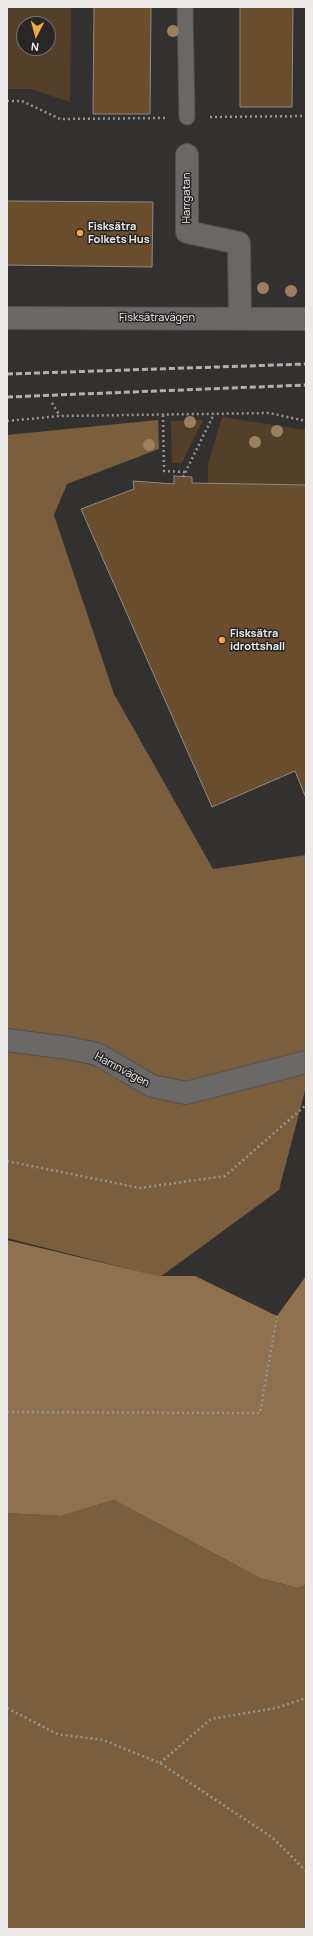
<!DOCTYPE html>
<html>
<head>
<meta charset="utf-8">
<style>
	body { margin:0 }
	#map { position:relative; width:313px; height:1936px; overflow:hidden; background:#33312f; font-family:Manrope,sans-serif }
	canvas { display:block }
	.frame { position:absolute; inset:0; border:8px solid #edebea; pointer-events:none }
	.north { position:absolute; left:16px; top:16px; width:40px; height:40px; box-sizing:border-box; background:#292726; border:1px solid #777574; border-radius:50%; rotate:186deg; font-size:11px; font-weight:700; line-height:16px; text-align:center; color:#edebea }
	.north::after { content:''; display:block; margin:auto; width:14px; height:18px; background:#f2a540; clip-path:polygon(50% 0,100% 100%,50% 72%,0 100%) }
</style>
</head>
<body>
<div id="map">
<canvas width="313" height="1936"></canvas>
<div class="frame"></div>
<div class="north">N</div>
</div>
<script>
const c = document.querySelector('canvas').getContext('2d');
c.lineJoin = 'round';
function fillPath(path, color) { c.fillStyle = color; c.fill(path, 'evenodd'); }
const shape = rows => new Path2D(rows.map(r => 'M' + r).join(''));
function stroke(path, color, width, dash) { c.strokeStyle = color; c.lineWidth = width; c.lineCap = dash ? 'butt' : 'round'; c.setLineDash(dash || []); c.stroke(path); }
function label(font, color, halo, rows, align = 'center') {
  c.font = font + ' Manrope,sans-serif'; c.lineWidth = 3; c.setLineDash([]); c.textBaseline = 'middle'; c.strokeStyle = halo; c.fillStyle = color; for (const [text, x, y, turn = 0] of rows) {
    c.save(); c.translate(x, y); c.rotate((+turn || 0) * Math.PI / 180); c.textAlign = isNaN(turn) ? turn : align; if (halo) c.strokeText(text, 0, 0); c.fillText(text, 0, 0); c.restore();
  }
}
const green = shape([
	[7,7,71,7,70,102,31,89,7,89],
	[24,24,48,24,48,48,24,48],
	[222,417,306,430,306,485,208,483,208,464],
	[203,420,182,463,172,463,171,421]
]);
const forest = shape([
	[158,420,159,449,67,484,54,515,114,694,213,869,306,855,306,1087,279,1190,160,1277,7,1238,7,435],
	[114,1500,260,1578,298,1588,306,1585,306,1929,7,1929,7,1513,61,1516]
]);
const water = shape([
	[7,1240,158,1276,195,1276,277,1316,306,1276,306,1585,298,1588,260,1578,114,1500,61,1516,7,1513]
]);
const building = shape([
	[94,7,151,7,150,114,93,114,94,7],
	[240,7,293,7,292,107,240,107,240,7],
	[7,201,153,202,152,267,7,265,7,201],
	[174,476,192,477,192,483,306,485,306,798,295,771,212,807,81,509,134,489,133,481,174,484,174,476]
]);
const path = shape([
	[7,101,22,101,60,119,165,118],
	[210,117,306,116],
	[52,403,60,416],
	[163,415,164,471,185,472],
	[7,421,60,416,269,413,306,421],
	[183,477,214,414],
	[7,1161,140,1188,225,1176,306,1105],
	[7,1412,260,1413,277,1316],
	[7,1708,57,1734,103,1740,160,1763,273,1838,306,1871],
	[160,1763,211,1719,276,1708,306,1698]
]);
const service = shape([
	[185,7,187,117]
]);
const minor = shape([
	[187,155,187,232,239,243,240,318],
	[7,1040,68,1048,97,1054,152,1086,186,1093,306,1062]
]);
const tertiary = shape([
	[7,318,306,319]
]);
const rail = shape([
	[7,374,306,364],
	[7,397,306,385]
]);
const trees = [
	[173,31],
	[263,288],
	[291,291],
	[190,422],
	[277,431],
	[255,442],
	[149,445]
];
const markers = [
	[80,233,4,"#f2a540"],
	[222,640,4,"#f2a540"]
];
const streetNames = [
	["Harrgatan",187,198,-90],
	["Fisksätravägen",157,318],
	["Hamnvägen",122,1070,28]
];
const poiNames = [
	["Fisksätra",88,227],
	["Folkets Hus",88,240],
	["Fisksätra",230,634],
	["idrottshall",230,647]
];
fillPath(green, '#544029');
fillPath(forest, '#7b5e3d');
fillPath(water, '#8f714f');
fillPath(building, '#694d2c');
stroke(building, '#8d8b88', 1);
stroke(service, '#52504f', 17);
stroke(minor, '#52504f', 24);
stroke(tertiary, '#52504f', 24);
stroke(path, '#979593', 2.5, [2, 3]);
stroke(service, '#6a6866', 15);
stroke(minor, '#6a6866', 22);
stroke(tertiary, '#6a6866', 22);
stroke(rail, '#b2b0af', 3, [6, 3]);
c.fillStyle = '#9b7f5f';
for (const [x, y] of trees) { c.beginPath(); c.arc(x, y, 6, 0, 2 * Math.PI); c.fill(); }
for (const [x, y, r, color] of markers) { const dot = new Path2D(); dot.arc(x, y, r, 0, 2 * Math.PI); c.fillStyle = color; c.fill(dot); stroke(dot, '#292726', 1.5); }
label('11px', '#edebea', '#292726', streetNames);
label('bold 11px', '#edebea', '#292726', poiNames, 'left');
</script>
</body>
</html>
